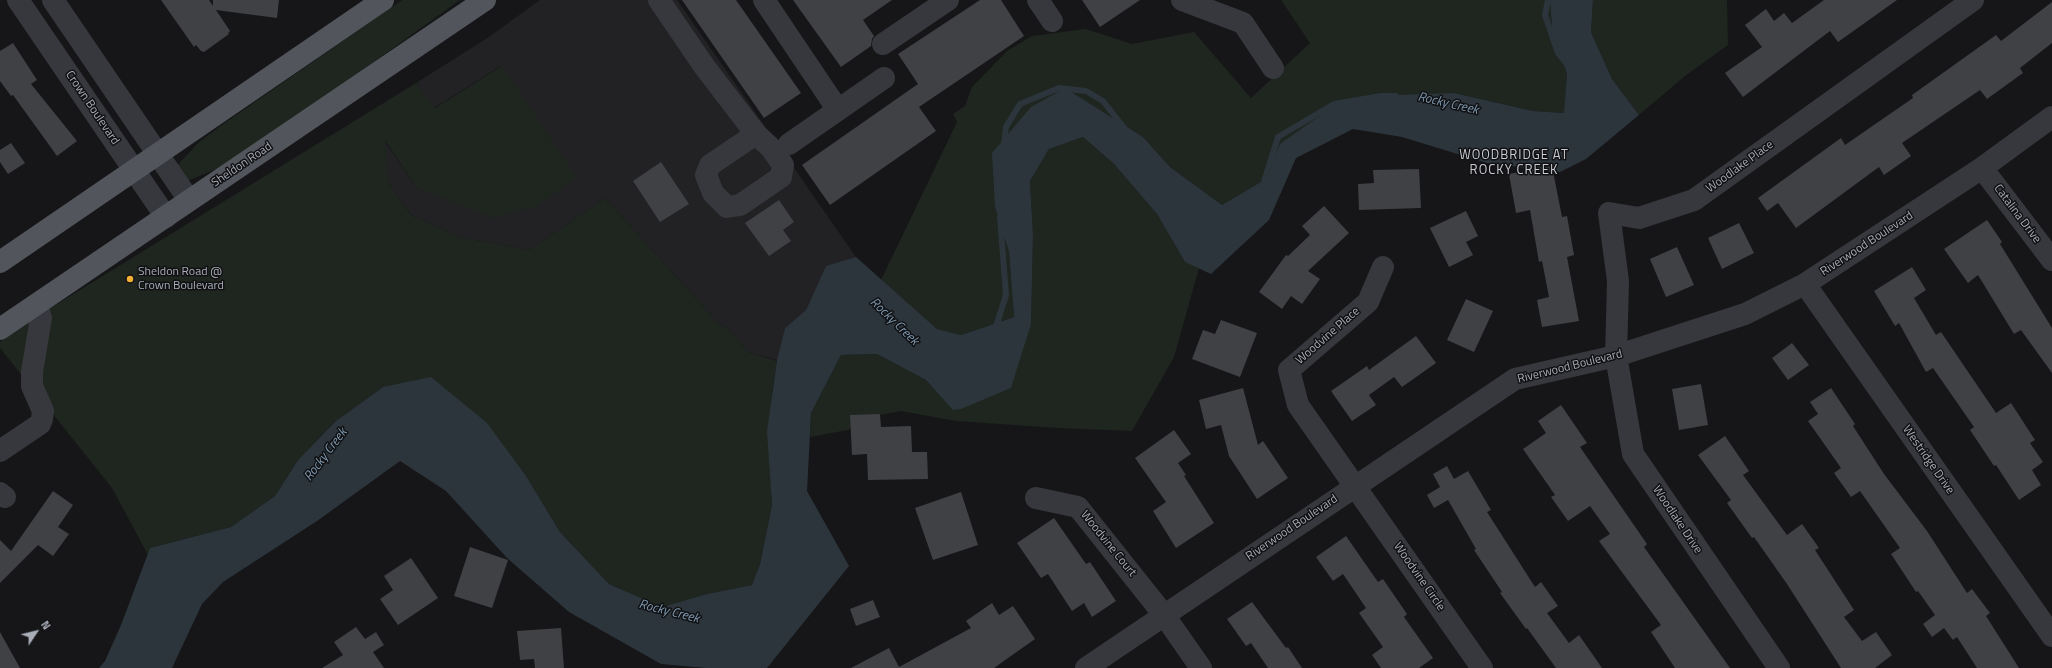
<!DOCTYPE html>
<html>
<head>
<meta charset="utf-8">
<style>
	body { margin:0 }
	#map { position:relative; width:2052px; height:668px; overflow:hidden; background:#161618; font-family:"Titillium Web",sans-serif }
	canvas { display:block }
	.north { position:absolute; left:16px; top:612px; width:40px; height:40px; -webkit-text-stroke:3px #111113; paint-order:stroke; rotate:55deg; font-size:11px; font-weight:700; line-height:16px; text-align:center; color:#a8adb8 }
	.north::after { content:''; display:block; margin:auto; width:14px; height:18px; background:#a8adb8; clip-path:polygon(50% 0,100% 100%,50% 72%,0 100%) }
</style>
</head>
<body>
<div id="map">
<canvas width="2052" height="668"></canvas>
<div class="north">N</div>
</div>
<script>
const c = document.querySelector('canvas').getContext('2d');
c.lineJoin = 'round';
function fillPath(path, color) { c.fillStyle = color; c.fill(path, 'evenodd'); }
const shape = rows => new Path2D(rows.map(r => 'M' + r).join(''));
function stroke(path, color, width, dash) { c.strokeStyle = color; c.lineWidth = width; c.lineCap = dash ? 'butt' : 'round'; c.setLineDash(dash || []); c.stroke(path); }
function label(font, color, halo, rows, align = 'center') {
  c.font = font + ' "Titillium Web",sans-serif'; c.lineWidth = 3; c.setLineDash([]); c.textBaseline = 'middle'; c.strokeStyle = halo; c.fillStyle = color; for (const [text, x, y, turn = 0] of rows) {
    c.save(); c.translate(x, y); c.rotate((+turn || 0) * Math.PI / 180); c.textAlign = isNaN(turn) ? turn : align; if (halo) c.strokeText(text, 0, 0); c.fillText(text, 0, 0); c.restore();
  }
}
const built = shape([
	[540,0,677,0,856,257,826,267,806,310,785,328,777,360,748,352,730,331,717,322,605,198,529,250,460,237,411,215,388,183,384,140,417,188,501,66,434,108,416,83,489,37]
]);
const green = shape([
	[402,0,460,0,339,87,228,164,185,182,171,172,198,143,219,127],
	[1281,0,1550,0,1552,29,1567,74,1565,113,1533,111,1454,93,1280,144,1264,180,1222,205,1170,167,1143,137,1065,88,995,207,1009,252,1014,317,961,335,937,329,881,280,957,122,953,114,965,106,972,87,1007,51,1032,36,1086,29,1132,44,1194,32,1251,98,1310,43],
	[1593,0,1727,0,1728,45,1685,76,1639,115,1612,79,1591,32],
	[502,66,577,178,537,206,493,218,417,188,385,140,388,183,411,215,460,237,529,250,605,198,717,322,730,331,748,352,777,361,772,392,770,471,772,505,760,564,752,585,707,594,662,607,609,584,560,532,526,476,383,387,336,421,298,460,275,496,231,527,150,548,148,555,112,488,0,348,0,342,41,314,416,83,435,108],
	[1083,137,1114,164,1157,214,1185,262,1199,268,1174,357,1132,431,1058,428,956,421,901,411,864,418,848,430,810,437,811,413,841,355,877,354,926,380,954,410,1031,324,1033,235,1030,181,1049,149]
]);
const water = shape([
	[1550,0,1593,0,1591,32,1612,79,1639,115,1586,159,1560,172,1487,163,1402,137,1353,129,1296,158,1269,220,1211,274,1185,262,1157,214,1114,164,1083,137,1049,149,1030,181,1033,235,1031,324,1011,388,961,409,953,410,926,380,877,354,841,355,811,413,807,491,849,566,767,668,706,668,661,664,569,612,507,558,446,491,400,461,317,521,223,582,202,604,172,668,99,668,105,661,121,625,150,548,231,527,275,496,298,460,336,421,383,387,431,377,487,423,526,476,560,532,609,584,662,607,707,594,752,585,760,564,772,505,767,431,777,360,785,328,806,310,826,266,856,257,937,329,961,335,1014,317,1009,252,995,207,992,153,1031,107,1065,88,1143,137,1170,167,1222,205,1264,180,1280,144,1332,107,1372,96,1454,93,1533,111,1564,113,1567,74,1552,29]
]);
const stream = shape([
	[1548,0,1545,15,1558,53,1566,63],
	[1004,144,1006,127,1020,104,1059,88,1086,91,1103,101,1125,129],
	[1263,185,1278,137,1334,104,1381,96,1396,96],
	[995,330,1006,295,1000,217]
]);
const building = shape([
	[161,0,209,0,213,6,213,0,279,0,277,18,216,10,230,31,228,33,229,34,204,52,201,51,196,45,194,47],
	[682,0,736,0,801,93,764,118],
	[793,0,892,0,863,20,874,36,872,39,871,46,841,67],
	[980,0,1001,0,1024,36,919,107,936,131,830,205,802,165,918,84,898,54],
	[1082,0,1140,0,1100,27],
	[1824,0,1897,0,1838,42,1830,31,1743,97,1725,73,1762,47,1745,25,1766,9,1774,21,1784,13,1792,23],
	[2052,2,2052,43,2020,68,2023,73,1987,99,1980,90,1902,143,1911,156,1884,175,1879,167,1796,228,1778,203,1767,211,1758,198,1841,138,1845,145,1913,98,1912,95,1996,35,2001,41],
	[13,43,37,80,31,84,77,141,57,156,13,95,11,96,0,81,0,51],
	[11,143,25,163,8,174,0,162,0,150],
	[661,162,689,204,660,222,633,181],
	[1552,166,1562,217,1567,216,1574,255,1567,257,1579,321,1542,327,1537,300,1549,297,1542,261,1539,262,1530,210,1516,213,1509,174],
	[1419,169,1421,208,1359,210,1358,184,1374,183,1373,170],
	[779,200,794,222,783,230,791,241,769,256,745,223],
	[1324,206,1349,233,1308,271,1320,279,1302,304,1291,296,1282,309,1259,292,1286,255,1288,256,1310,235,1302,226],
	[1466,211,1478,236,1466,242,1473,255,1449,267,1430,228],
	[1987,220,2002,242,2000,244,2052,328,2052,373,2021,330,2014,334,1978,275,1968,283,1944,249],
	[1739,223,1754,253,1722,269,1708,238],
	[1677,247,1694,285,1666,297,1650,259],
	[1912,267,1926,290,1914,298,1936,335,1941,332,1996,413,2011,403,2035,440,2030,443,2043,462,2032,470,2041,485,2019,500,1996,465,1994,466,1970,430,1974,427,1933,368,1926,372,1899,323,1895,326,1874,291],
	[1466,299,1493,311,1474,352,1447,340],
	[1221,320,1257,333,1240,377,1192,359,1203,330,1215,334],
	[1416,336,1436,363,1402,387,1394,377,1369,395,1376,405,1352,421,1331,391,1367,366,1369,370],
	[1792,343,1809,365,1788,380,1772,358],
	[1701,384,1708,425,1679,430,1672,389],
	[1243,388,1258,445,1263,441,1288,478,1257,499,1229,456,1221,425,1206,429,1199,400],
	[1831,388,1855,424,1853,426,1884,474,1927,531,1967,593,1972,589,1990,613,1986,616,2019,668,1977,668,1957,637,1953,640,1944,628,1932,637,1923,624,1935,615,1918,591,1916,592,1891,554,1900,548,1860,491,1851,497,1834,473,1841,468,1808,421,1818,414,1810,402],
	[1561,405,1587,443,1580,447,1647,544,1644,547,1730,668,1675,668,1651,632,1661,625,1599,541,1610,534,1590,506,1568,521,1551,497,1555,495,1523,449,1546,433,1538,421],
	[880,414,881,427,911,426,912,452,927,452,928,479,868,480,867,454,852,455,850,415],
	[1174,430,1191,454,1178,463,1186,475,1184,476,1214,523,1176,548,1153,511,1166,502,1135,458],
	[1725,436,1749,471,1743,475,1787,535,1802,524,1819,548,1815,550,1854,610,1844,617,1862,641,1876,632,1892,655,1875,668,1841,668,1787,584,1754,537,1752,538,1727,503,1731,500,1698,455],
	[1447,466,1454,479,1468,471,1491,510,1487,512,1535,587,1541,582,1558,606,1547,613,1569,643,1579,635,1602,668,1556,668,1527,628,1526,629,1500,593,1502,592,1474,550,1476,549,1448,500,1434,508,1427,495,1440,487,1433,474],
	[53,491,73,505,58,527,69,534,53,556,38,545,0,583,0,540,11,551],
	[961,492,978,545,933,560,915,508],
	[1054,518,1086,564,1090,562,1116,601,1092,617,1084,603,1072,611,1048,574,1041,578,1017,543],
	[1346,536,1378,582,1383,579,1407,614,1404,617,1433,658,1419,668,1381,668,1372,655,1383,647,1359,613,1366,608,1343,574,1333,581,1316,557],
	[470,547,508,560,492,608,454,596],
	[411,558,438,598,398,625,380,599,393,590,384,576],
	[873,600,880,617,856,626,850,609],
	[1252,602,1286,648,1288,647,1302,668,1268,668,1251,643,1246,646,1227,619],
	[992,603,999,615,1013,606,1035,639,994,668,851,668,889,648,899,667,971,628,966,621],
	[356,627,365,639,376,632,384,645,373,652,384,668,322,668,343,655,334,642],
	[561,628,564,668,535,668,534,659,520,660,517,631],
	[0,632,20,668,0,668]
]);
const minor = shape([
	[18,0,166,217],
	[53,0,189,200],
	[659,0,704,66,756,134,771,148,783,165,781,177,740,205,727,207,713,193,706,175,710,165,756,134],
	[764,0,838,110],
	[1038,0,1052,21],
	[1182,0,1243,23,1273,68],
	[883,44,948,0],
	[789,144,884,78],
	[1982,168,2052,260],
	[1383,267,1368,302,1289,370,1298,405,1482,668],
	[1805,284,2052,636],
	[0,451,40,424,42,419,43,411,32,386,32,372,41,318,37,305],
	[0,493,5,497],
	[1036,498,1078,507,1164,615,1201,668],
	[1086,668,1515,379,1616,356,1745,314,1805,284,1982,168,2052,117],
	[1779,668,1633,454,1616,356,1618,281,1609,213,1639,218,1694,200,1973,0]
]);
const major = shape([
	[0,262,383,0],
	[0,329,485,0]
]);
const markers = [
	[130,279,4,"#f2b134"]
];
const streetNames = [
	["Crown Boulevard",92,108,56],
	["Sheldon Road",242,165,-34],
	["Woodlake Place",1740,167,-36],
	["Catalina Drive",2017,214,53],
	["Riverwood Boulevard",1867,244,-33],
	["Woodvine Place",1328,336,-41],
	["Riverwood Boulevard",1570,367,-14],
	["Westridge Drive",1928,460,55],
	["Woodlake Drive",1677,520,56],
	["Riverwood Boulevard",1292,528,-34],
	["Woodvine Court",1108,544,51],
	["Woodvine Circle",1419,577,55]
];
const poiNames = [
	["Sheldon Road @",138,272],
	["Crown Boulevard",138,286]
];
const waterNames = [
	["Rocky Creek",1448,104,13],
	["Rocky Creek",894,322,44],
	["Rocky Creek",326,455,-53],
	["Rocky Creek",669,612,14]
];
const neighbourhoodNames = [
	["WOODBRIDGE AT",1514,156],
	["ROCKY CREEK",1514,171]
];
fillPath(built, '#222225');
fillPath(green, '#1e261f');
fillPath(water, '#2c353c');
stroke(stream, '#2c353c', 6);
fillPath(building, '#404145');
stroke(minor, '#37383d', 22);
stroke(major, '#53555c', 22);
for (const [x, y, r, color] of markers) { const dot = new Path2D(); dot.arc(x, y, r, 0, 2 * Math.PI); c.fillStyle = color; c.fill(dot); stroke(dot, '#111113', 1.5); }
label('12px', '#a8adb8', '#111113', streetNames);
label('12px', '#a8adb8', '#111113', poiNames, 'left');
label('italic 13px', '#7f9bb3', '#111113', waterNames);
c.letterSpacing = '1px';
label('13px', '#c9ccd4', '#111113', neighbourhoodNames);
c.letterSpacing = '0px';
</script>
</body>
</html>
